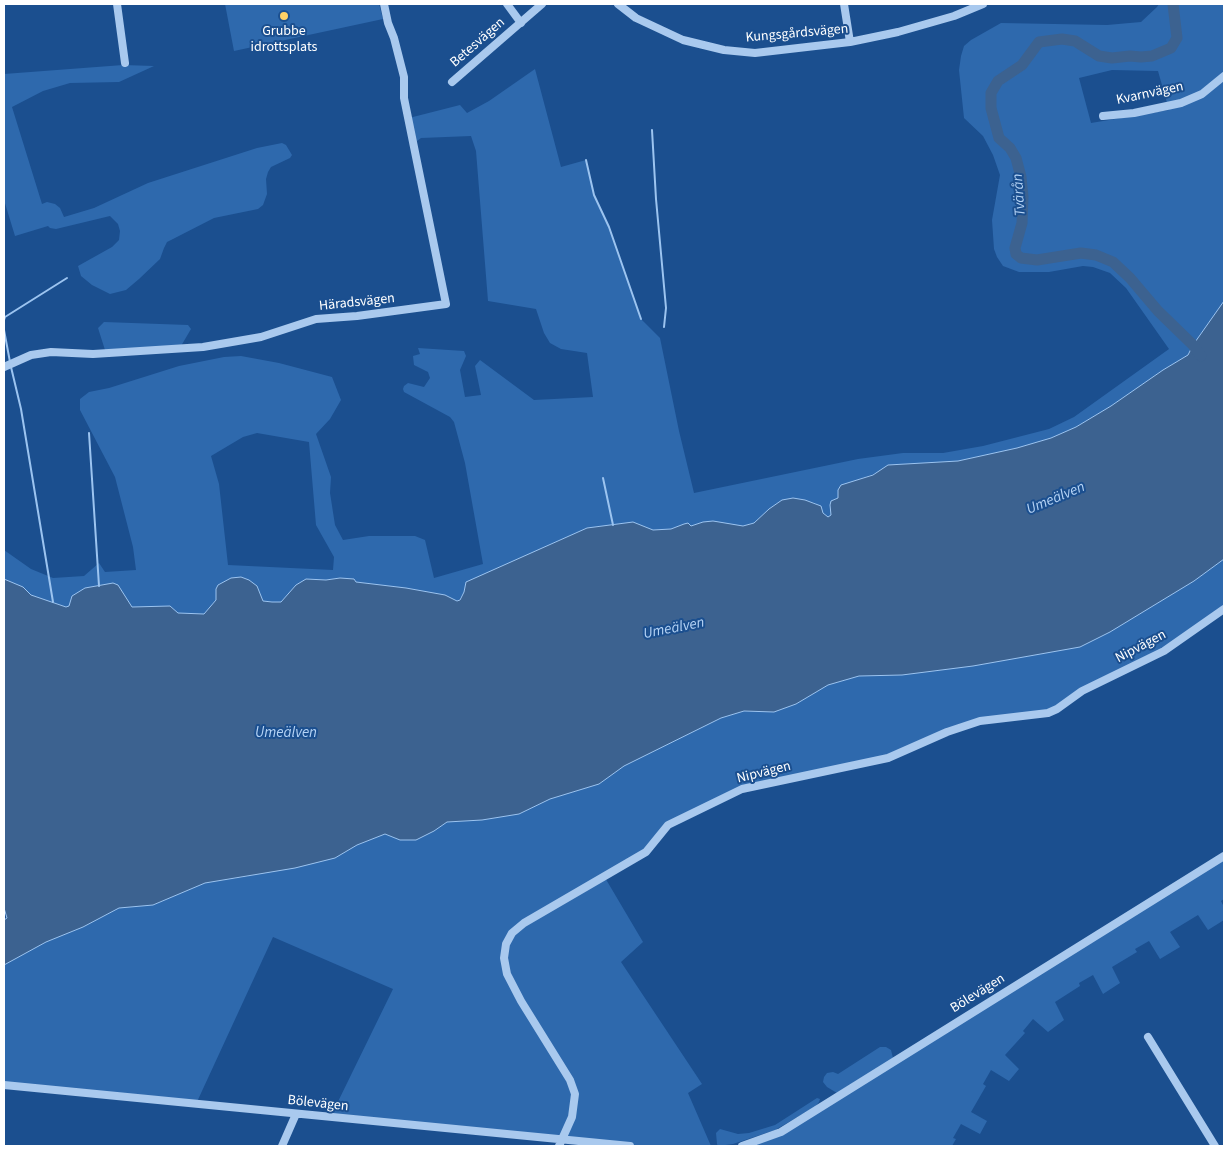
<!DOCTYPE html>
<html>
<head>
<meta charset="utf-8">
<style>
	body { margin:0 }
	#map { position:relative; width:1228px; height:1150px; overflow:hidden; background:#1b4f8f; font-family:"Source Sans 3",sans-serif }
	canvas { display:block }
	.frame { position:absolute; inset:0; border:5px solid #fff; pointer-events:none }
</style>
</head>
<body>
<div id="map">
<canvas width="1228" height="1150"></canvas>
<div class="frame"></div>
</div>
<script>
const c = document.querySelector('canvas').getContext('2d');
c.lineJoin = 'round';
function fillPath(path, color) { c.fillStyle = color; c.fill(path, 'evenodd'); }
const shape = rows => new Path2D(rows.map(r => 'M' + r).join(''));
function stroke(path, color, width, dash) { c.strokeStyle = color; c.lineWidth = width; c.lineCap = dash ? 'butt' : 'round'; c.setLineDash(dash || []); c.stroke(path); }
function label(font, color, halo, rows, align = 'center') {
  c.font = font + ' "Source Sans 3",sans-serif'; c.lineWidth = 4; c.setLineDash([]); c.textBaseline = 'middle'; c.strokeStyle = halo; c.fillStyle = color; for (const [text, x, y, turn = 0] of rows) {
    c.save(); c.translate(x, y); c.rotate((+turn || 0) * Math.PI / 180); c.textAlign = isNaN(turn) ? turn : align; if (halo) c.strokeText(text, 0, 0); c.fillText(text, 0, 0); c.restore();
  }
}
const green = shape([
	[225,4,379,4,383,19,234,51],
	[1159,4,1224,4,1224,301,1193,345,1188,355,1163,370,1111,406,1076,427,1051,438,1017,448,958,461,888,465,879,472,860,479,838,495,838,498,831,501,831,516,828,518,815,503,793,498,769,509,754,523,743,526,703,522,691,526,688,524,684,524,672,529,653,530,633,522,587,528,551,544,464,592,459,600,457,601,445,595,406,588,356,582,354,579,340,578,326,580,306,579,296,585,281,602,272,602,263,601,257,586,231,578,218,585,216,589,216,600,204,614,178,613,170,606,132,607,118,585,107,584,85,588,72,596,69,607,66,607,31,595,23,587,4,579,4,550,31,569,53,578,84,576,99,563,105,572,136,570,133,547,115,477,80,410,80,399,89,392,109,388,179,366,224,357,241,356,279,363,332,377,341,400,330,419,316,434,331,477,330,493,335,525,343,540,369,536,415,536,425,540,434,578,483,564,465,463,454,422,450,417,404,392,403,389,404,386,408,383,424,387,430,378,428,372,414,365,413,356,420,354,418,348,464,351,466,356,460,370,465,397,481,395,475,366,480,360,534,400,593,397,587,353,561,349,550,343,544,333,536,309,488,301,476,151,471,136,421,138,417,141,415,145,409,118,460,105,467,113,489,101,535,69,561,167,586,160,594,195,609,227,641,319,660,338,679,431,694,493,858,459,903,453,943,453,983,446,1049,429,1074,417,1169,349,1126,288,1110,273,1093,267,1083,266,1049,272,1019,272,1003,266,997,257,994,249,992,220,1000,175,993,155,983,136,964,118,959,70,961,56,964,46,971,40,1001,23,1107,25,1141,22,1157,7],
	[1112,70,1158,71,1169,110,1091,123,1079,78],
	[257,433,309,442,316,525,334,557,333,570,228,565,219,484,211,456,243,437],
	[123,65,154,66,119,82,70,83,43,91,12,107,42,204,47,202,55,204,60,208,64,217,94,208,148,183,257,148,282,143,286,145,292,155,290,158,271,167,268,172,266,179,267,194,263,205,258,209,214,218,173,239,167,242,164,248,160,259,139,279,126,290,110,294,92,285,81,276,78,266,112,247,119,240,120,231,118,224,110,216,56,229,50,228,48,226,15,236,4,200,4,74],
	[104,322,188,325,191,329,181,346,105,350,98,328],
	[1224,559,1224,609,1164,651,1109,676,1057,709,980,721,888,758,742,789,668,825,646,852,604,876,643,942,621,962,702,1084,688,1093,711,1146,630,1146,330,1118,393,989,273,937,196,1104,4,1085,4,965,46,942,83,927,119,908,153,905,205,883,244,877,335,858,357,845,385,834,400,840,434,831,447,822,482,820,519,814,550,799,599,784,624,766,721,718,744,711,774,712,796,704,828,685,859,676,902,675,973,666,1080,647,1110,632,1194,581],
	[1224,855,1224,899,1221,901,1224,907,1224,920,1208,930,1198,915,1170,932,1180,947,1160,959,1149,941,1135,949,1137,952,1112,967,1120,983,1103,994,1093,975,1079,983,1080,986,1055,1002,1064,1020,1048,1032,1033,1019,1023,1031,1025,1033,1005,1055,1019,1069,1009,1081,991,1070,983,1084,986,1086,971,1112,987,1121,980,1134,961,1124,953,1138,956,1139,952,1146,742,1146,781,1131],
	[880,1047,886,1047,891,1050,893,1058,837,1093,827,1087,823,1082,824,1077,827,1073,833,1072,838,1074],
	[817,1098,820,1099,819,1102,815,1107,775,1130,733,1144,718,1146,717,1144,716,1133,720,1129,738,1134,749,1133,775,1125]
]);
const water = shape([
	[1224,301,1224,559,1194,581,1110,632,1080,647,973,666,902,675,859,676,828,685,796,704,774,712,744,711,721,718,624,766,599,784,550,799,519,814,482,820,447,822,434,831,416,840,400,840,385,834,357,845,335,858,295,868,205,883,153,905,119,908,83,927,46,942,4,965,4,920,7,918,4,908,4,579,23,587,31,595,66,607,69,606,72,596,85,588,113,583,118,585,132,607,170,606,178,613,204,614,216,600,216,589,218,585,231,578,241,577,249,580,257,586,263,601,272,602,281,602,296,585,306,579,326,580,340,578,354,579,356,582,406,588,445,595,457,601,460,600,464,592,466,582,587,528,633,522,653,530,671,529,684,524,688,523,691,526,703,522,713,521,743,526,754,523,769,509,782,500,793,498,805,500,821,506,823,513,828,517,831,515,830,505,831,501,838,498,838,490,841,485,873,475,888,465,958,461,1017,448,1051,438,1076,427,1111,406,1163,370,1188,355,1193,345,1224,301]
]);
const stream = shape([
	[652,130,656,199,666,308,664,327],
	[586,160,594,195,609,227,641,319],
	[4,320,5,317,67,278],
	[4,330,10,362],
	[11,367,21,409,53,602],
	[89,433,99,586],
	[603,478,613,525]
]);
const river = shape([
	[1173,4,1177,38,1171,48,1152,56,1141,57,1130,56,1112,58,1099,56,1075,41,1062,39,1039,42,1022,65,998,81,991,93,991,108,999,138,1010,148,1016,158,1021,177,1023,197,1022,223,1015,248,1016,254,1021,258,1037,260,1081,253,1096,255,1113,262,1130,278,1158,311,1193,345,1201,356]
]);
const minor = shape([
	[117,4,125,63],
	[507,4,521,23],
	[618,4,636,18,683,40,724,50,755,53,850,42,898,32,954,16,983,4],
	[844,4,850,42],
	[452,82,542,4],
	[1103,116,1134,113,1181,103,1202,94,1224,76],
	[4,367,31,355,51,352,93,354,203,347,261,337,316,319,357,316,446,304,404,98,404,77,394,38,388,23,384,4],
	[1148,1037,1215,1146],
	[4,1085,630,1146],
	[282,1146,296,1114],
	[559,1146,572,1117,575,1094,570,1080,521,1001,507,974,504,958,506,944,512,933,524,923,646,852,668,825,742,789,888,758,947,732,980,721,1048,713,1057,709,1082,691,1164,651,1224,609],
	[742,1146,781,1132,1224,856]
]);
const markers = [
	[284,16,5,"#ffd166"]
];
const poiNames = [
	["Grubbe",284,32],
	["idrottsplats",284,48]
];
const streetNames = [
	["Kungsgårdsvägen",797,34,-5],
	["Betesvägen",478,43,-41],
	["Kvarnvägen",1150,94,-12],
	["Häradsvägen",357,303,-6],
	["Nipvägen",1141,647,-28],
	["Nipvägen",764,773,-14],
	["Bölevägen",978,994,-32],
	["Bölevägen",318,1104,6]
];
const waterNames = [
	["Tvärån",1020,195,-94],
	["Umeälven",1056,499,-23],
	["Umeälven",674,629,-11],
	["Umeälven",286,734]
];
fillPath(green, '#2e69ad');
fillPath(water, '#3c6290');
stroke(water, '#9cc4f0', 1);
stroke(stream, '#9cc4f0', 2);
stroke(river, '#3c6290', 11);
stroke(minor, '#a9c9ee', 8);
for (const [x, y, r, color] of markers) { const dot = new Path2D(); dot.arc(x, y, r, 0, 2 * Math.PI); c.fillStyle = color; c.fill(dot); stroke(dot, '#1b4f8f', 2); }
label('14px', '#fff', '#1b4f8f', poiNames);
label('14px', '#fff', '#1b4f8f', streetNames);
label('italic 15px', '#b5d3f5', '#1b4f8f', waterNames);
</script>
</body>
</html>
